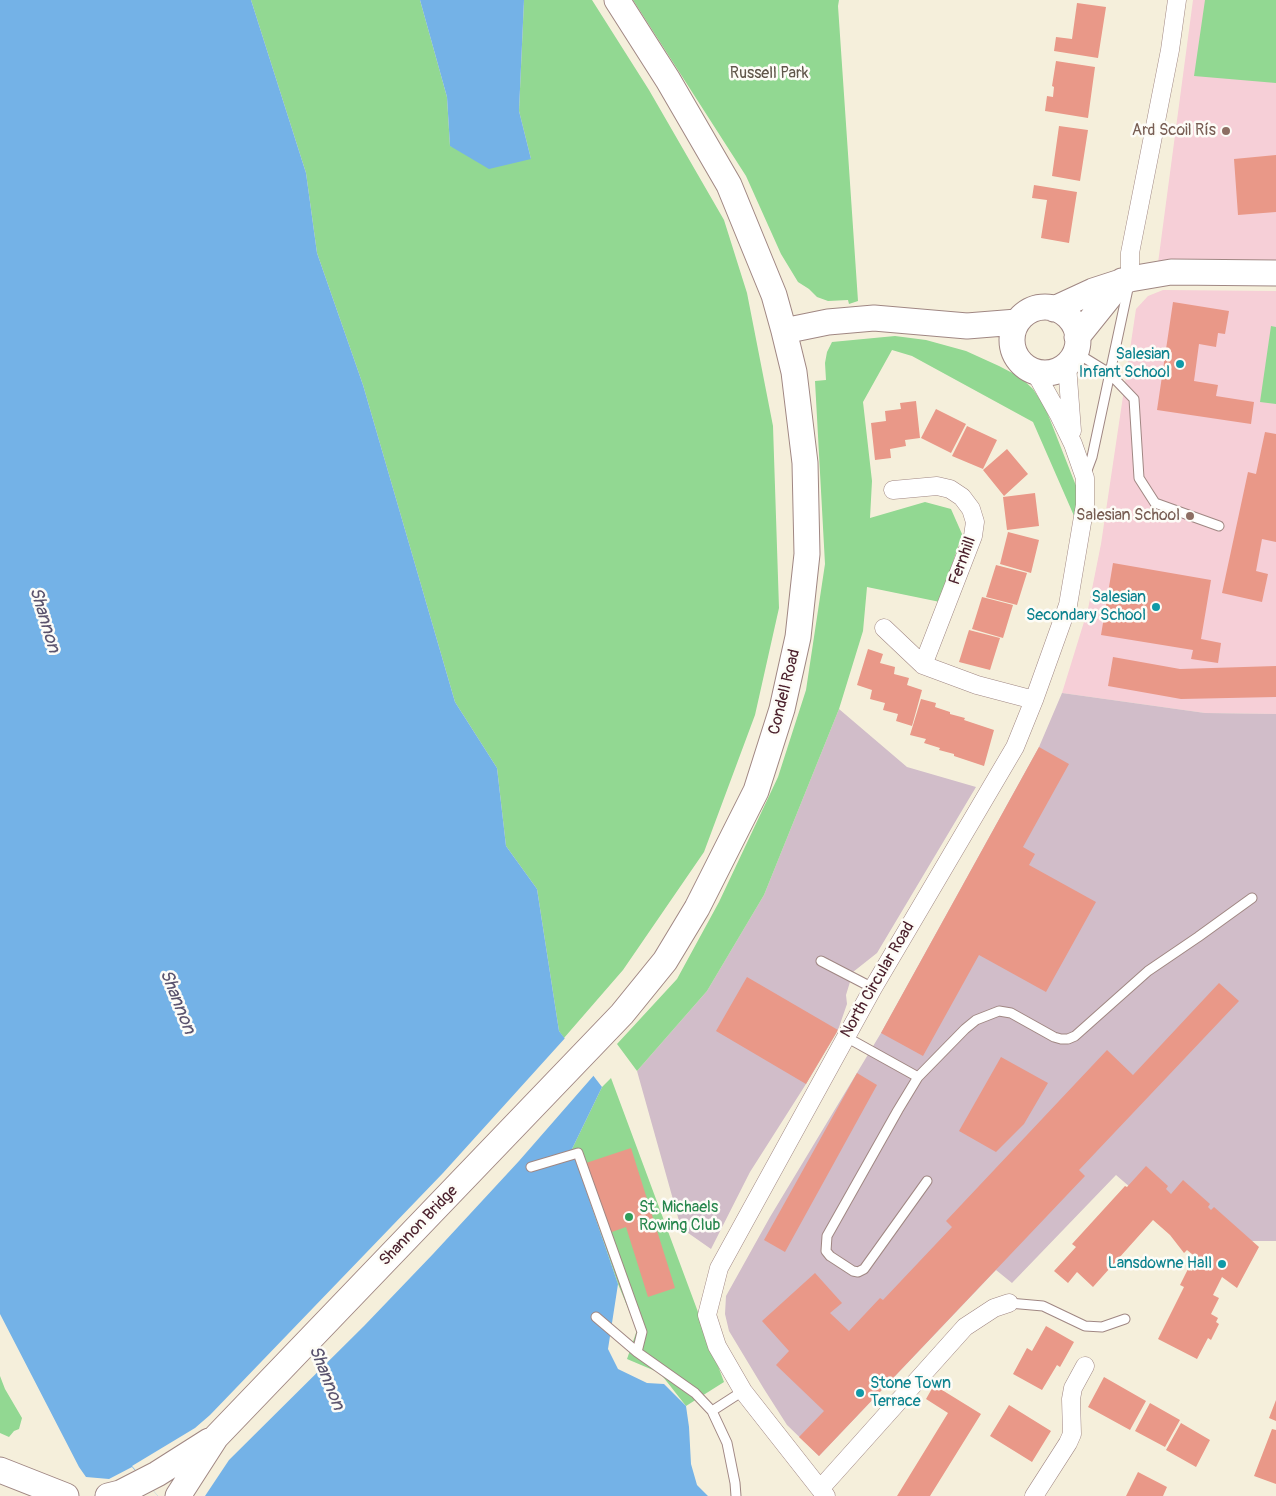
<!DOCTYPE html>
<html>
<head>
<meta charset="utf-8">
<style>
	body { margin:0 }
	canvas { display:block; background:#f5efdb }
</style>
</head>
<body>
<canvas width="1276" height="1496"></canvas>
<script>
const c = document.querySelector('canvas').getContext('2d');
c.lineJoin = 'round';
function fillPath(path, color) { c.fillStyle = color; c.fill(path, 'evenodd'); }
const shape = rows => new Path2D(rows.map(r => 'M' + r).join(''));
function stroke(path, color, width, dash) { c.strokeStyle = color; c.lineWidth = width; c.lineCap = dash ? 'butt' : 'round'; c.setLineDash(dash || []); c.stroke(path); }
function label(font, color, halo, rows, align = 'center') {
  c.font = font + ' Pangolin,sans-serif'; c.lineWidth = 5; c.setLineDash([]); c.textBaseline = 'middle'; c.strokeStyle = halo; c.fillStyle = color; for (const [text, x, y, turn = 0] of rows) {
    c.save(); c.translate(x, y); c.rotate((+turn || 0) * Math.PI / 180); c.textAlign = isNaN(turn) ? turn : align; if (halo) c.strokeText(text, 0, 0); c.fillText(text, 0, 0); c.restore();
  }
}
const built = shape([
	[1193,0,1276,0,1276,261,1158,263],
	[1163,290,1276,291,1276,714,1205,713,1062,693,1088,609,1101,544,1136,309,1148,296]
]);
const industrial = shape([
	[1062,693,1205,713,1276,714,1276,1241,1247,1241,1138,1194,1116,1175,1012,1283,996,1270,819,1456,787,1425,764,1389,729,1331,725,1314,726,1296,770,1217,881,1033,1039,747],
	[839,709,907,767,976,787,877,953,853,972,846,995,847,1004,838,1030,806,1084,750,1172,711,1249,681,1228,637,1071,707,991,764,895]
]);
const green = shape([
	[251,0,420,0,447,97,450,146,531,159,519,111,524,0,592,0,649,90,724,220,747,293,773,426,779,608,755,715,704,852,623,970,564,1038,559,1031,537,889,506,846,497,768,455,702,363,385,317,253,306,173],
	[633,0,839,0,838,6,858,301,849,304,848,300,828,301,817,297,809,289,798,282,781,254,746,176],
	[1205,0,1276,0,1276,83,1194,76],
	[1271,326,1276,327,1276,404,1260,402],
	[895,336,926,340,966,351,999,366,1020,377,1033,389,1045,407,1082,501,1078,525,1033,422,912,356,892,350,863,402,872,481,870,518,925,502,951,509,962,534,940,602,867,587,863,631,839,709,764,895,707,991,637,1071,617,1044,677,979,719,902,778,777,806,690,825,564,815,381,826,380,825,363,827,352,832,342],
	[611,1078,724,1382,686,1406,660,1373,627,1359,637,1330,618,1284,572,1149,602,1087],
	[0,1376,5,1389,22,1418,19,1429,14,1431,9,1437,0,1433]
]);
const water = shape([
	[0,0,251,0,306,173,317,253,363,385,455,702,497,768,506,846,537,889,559,1031,602,1087,572,1149,618,1284,608,1349,618,1369,647,1383,664,1384,686,1406,689,1427,691,1464,697,1485,708,1496,158,1496,132,1467,109,1479,86,1477,79,1467,0,1314],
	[420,0,524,0,519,111,531,159,489,169,450,146,447,97]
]);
const pier = shape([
	[566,1037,595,1074,519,1161,433,1254,364,1326,229,1460,205,1496,158,1496,132,1466,195,1428,210,1415,443,1173]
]);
const building = shape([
	[1077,3,1106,7,1098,58,1054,51,1056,37,1072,39],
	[1056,61,1095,67,1088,118,1045,111,1047,96,1053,97,1054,87,1052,86],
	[1059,126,1088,130,1080,181,1052,176],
	[1276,155,1276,212,1238,215,1234,159],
	[1034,185,1077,192,1069,243,1041,238,1047,200,1032,198],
	[1173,302,1229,311,1225,334,1218,333,1216,347,1199,344,1194,381,1218,385,1216,396,1254,402,1251,424,1157,410],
	[916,401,920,438,905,440,906,446,890,449,891,458,875,460,871,423,886,421,885,411,901,409,900,403],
	[936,409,966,424,951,453,921,438],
	[967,426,997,440,983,469,952,456],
	[1265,432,1276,434,1276,542,1262,539,1256,571,1268,574,1262,602,1222,593,1248,472,1256,474],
	[1007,449,1028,474,1004,496,983,470],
	[1035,493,1039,526,1007,530,1003,497],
	[1008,532,1039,540,1031,573,1000,564],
	[1113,563,1211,580,1201,639,1221,643,1218,663,1191,659,1193,650,1101,635],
	[996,565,1027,573,1017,605,986,597],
	[982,597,1013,605,1003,638,972,629],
	[969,630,1000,638,990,670,959,662],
	[868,649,883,654,880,663,895,667,894,674,909,678,907,685,922,690,912,726,896,721,898,714,883,710,885,703,870,699,872,690,857,685],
	[1113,657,1180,669,1276,666,1276,697,1181,699,1108,686],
	[921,699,936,703,935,707,950,712,950,714,965,718,964,720,994,730,984,766,954,756,954,754,939,750,940,748,924,743,926,739,910,735],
	[1039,747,1069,764,1023,847,1035,854,1029,865,1096,902,1046,992,979,955,923,1056,881,1033],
	[747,977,838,1030,806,1084,716,1031],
	[1219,983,1239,1001,1079,1170,1085,1176,819,1456,799,1437,824,1411,776,1365,789,1351,762,1321,815,1273,842,1303,830,1313,849,1331,880,1298,883,1300,952,1227,946,1221,1107,1050,1133,1075],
	[1001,1057,1048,1083,1024,1124,996,1152,959,1131],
	[857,1073,877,1085,785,1252,764,1240],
	[631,1148,675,1288,648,1297,626,1227,609,1233,586,1163],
	[1146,1166,1168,1186,1166,1189,1171,1194,1183,1180,1210,1204,1208,1207,1211,1210,1214,1207,1259,1247,1237,1288,1222,1277,1213,1295,1219,1298,1211,1314,1218,1318,1216,1322,1219,1324,1211,1340,1208,1338,1197,1359,1158,1339,1184,1287,1180,1285,1188,1269,1192,1271,1198,1259,1187,1250,1184,1253,1170,1235,1153,1220,1093,1287,1077,1272,1068,1283,1054,1271,1076,1247,1072,1244,1125,1186,1127,1187],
	[1046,1326,1074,1342,1060,1367,1057,1365,1042,1390,1013,1374,1027,1348,1032,1351],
	[1104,1377,1146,1401,1130,1430,1088,1407],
	[934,1385,981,1414,930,1496,897,1496,948,1413,926,1399],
	[1276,1400,1276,1421,1269,1418],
	[1150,1403,1180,1420,1165,1447,1135,1431],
	[1009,1405,1051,1431,1032,1462,990,1436],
	[1181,1423,1210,1440,1196,1467,1166,1450],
	[1272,1429,1276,1430,1276,1484,1254,1476],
	[1138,1472,1167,1487,1163,1496,1126,1496]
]);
const lane = shape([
	[1075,352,1109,373,1134,399,1139,478,1155,503,1219,526],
	[1086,473,1092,457,1129,284],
	[821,961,873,988],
	[846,1037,918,1077],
	[531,1167,578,1153,642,1332,637,1352],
	[927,1181,864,1269,858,1272,853,1271,830,1256,826,1251,827,1236,898,1110,918,1077,965,1029,976,1020,999,1011,1011,1013,1054,1037,1061,1039,1068,1039,1075,1036,1148,971,1198,937,1252,898],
	[1009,1303,1043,1306,1085,1326,1102,1327,1125,1319],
	[596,1317,637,1352,695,1393,712,1411,727,1443,735,1483,736,1496],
	[712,1411,743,1391]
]);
const street = shape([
	[1130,279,1130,253,1170,50,1177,0],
	[1067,365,1072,431],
	[893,490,937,486,950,489,962,497,971,509,975,522,973,536,923,665],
	[884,628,923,665,977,685,1034,700],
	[820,1489,965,1327,994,1308,1009,1303],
	[826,1496,820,1489,743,1391,717,1346,707,1315,719,1268,873,988,1015,747,1034,700,1068,605,1085,505,1085,478,1073,444,1059,415,1035,372],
	[1034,1496,1068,1443,1072,1434,1071,1399,1073,1388,1085,1366]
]);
const secondary = shape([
	'1012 340a33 33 0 1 1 66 0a33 33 0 1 1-66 0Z',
	[1054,309,1093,291,1130,279,1171,272,1276,273],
	[784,331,828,322,874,318,967,326,1017,322],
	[1077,337,1122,281],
	[0,1470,66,1496],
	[108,1496,120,1493,157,1474,209,1441],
	[178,1496,216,1437,622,1014,665,961,697,908,756,791,782,709,798,637,807,554,805,463,794,372,784,331,774,295,729,185,668,80,617,0]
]);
const markers = [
	[1226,131,5,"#8d6e63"],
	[1180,364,5,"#0f9aa8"],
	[1190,516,5,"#8d6e63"],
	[1156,607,5,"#0f9aa8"],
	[629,1217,5,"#2e9e5b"],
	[1222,1264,5,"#0f9aa8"],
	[860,1393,5,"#0f9aa8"]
];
const parkNames = [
	["Russell Park",769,74]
];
const educationNames = [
	["Ard Scoil Rís",1216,131],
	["Salesian School",1180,516]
];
const cultureNames = [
	["Salesian",1170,355],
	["Infant School",1170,373],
	["Salesian",1146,598],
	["Secondary School",1146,616],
	["Lansdowne Hall",1212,1264],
	["Stone Town",870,1384,"left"],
	["Terrace",870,1402,"left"]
];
const streetNames = [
	["Fernhill",963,561,-70],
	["Condell Road",785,692,-76],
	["North Circular Road",878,980,-60],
	["Shannon Bridge",419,1226,-46]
];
const leisureNames = [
	["St. Michaels",639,1208],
	["Rowing Club",639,1226]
];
const waterNames = [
	["Shannon",44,620,73],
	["Shannon",177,1002,68],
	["Shannon",326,1378,68]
];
fillPath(built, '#f6cfd7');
fillPath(industrial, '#d1bdc9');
fillPath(green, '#92d892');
fillPath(water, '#74b2e7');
fillPath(pier, '#f5efdb');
fillPath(building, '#e99888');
stroke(lane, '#a08783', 11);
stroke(street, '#a08783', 19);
stroke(secondary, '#a08783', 27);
stroke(lane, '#fff', 9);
stroke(street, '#fff', 18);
stroke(secondary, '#fff', 25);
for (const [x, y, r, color] of markers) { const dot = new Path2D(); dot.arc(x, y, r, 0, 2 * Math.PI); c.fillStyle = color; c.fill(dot); stroke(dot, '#fdfcf7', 2); }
label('16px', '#60564a', '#fdfcf7', parkNames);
label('16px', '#785e54', '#fdfcf7', educationNames, 'right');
label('16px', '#0d838f', '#fdfcf7', cultureNames, 'right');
label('16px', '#4a1f2b', '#fdfcf7', streetNames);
label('16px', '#27864d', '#fdfcf7', leisureNames, 'left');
label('italic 18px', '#59526d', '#fdfcf7', waterNames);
</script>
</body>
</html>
